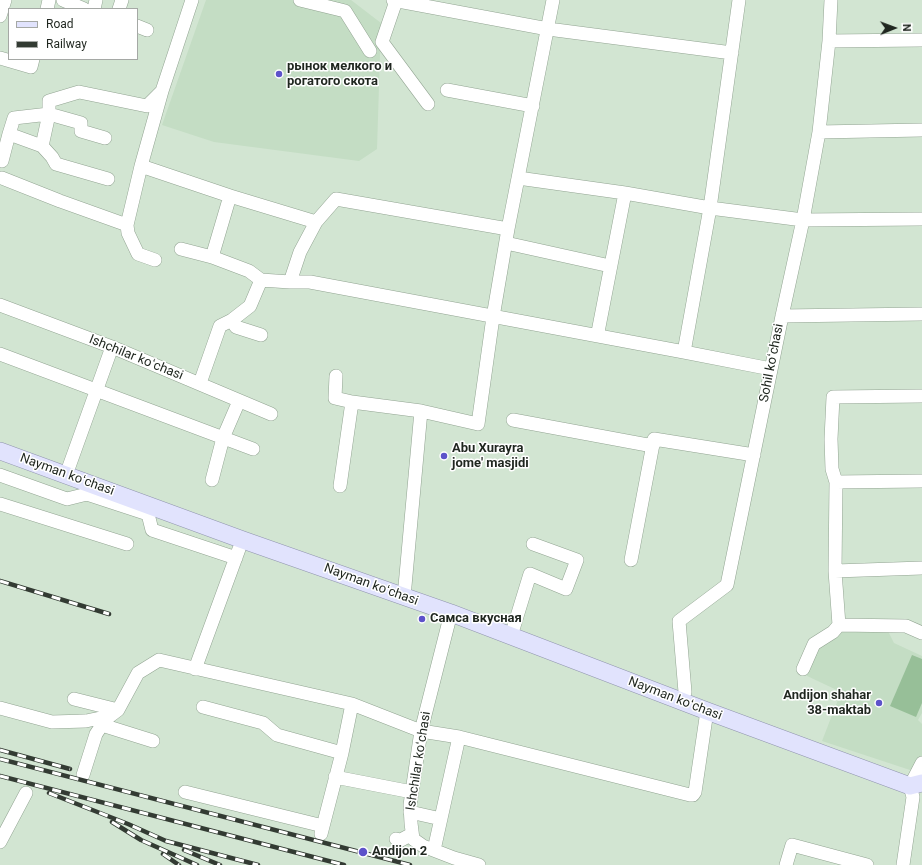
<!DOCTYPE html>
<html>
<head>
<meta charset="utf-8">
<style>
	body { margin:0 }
	#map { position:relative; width:922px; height:865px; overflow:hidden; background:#d2e5d2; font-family:Roboto,sans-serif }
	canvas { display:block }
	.legend { position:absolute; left:8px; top:8px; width:130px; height:52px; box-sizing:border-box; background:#fff; border:1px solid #a5a8a5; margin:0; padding:5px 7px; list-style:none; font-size:12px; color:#1f261f }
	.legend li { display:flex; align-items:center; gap:8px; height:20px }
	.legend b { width:20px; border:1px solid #a5a8a5 }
	.north { position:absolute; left:874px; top:8px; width:40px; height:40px; -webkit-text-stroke:3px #fff; paint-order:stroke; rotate:89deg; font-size:11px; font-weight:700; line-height:16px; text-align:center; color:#1f261f }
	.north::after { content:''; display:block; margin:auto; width:14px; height:18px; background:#1f261f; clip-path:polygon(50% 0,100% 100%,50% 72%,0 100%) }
</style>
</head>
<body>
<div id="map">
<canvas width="922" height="865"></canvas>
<ul class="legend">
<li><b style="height:5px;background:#e1e3fd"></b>Road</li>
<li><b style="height:5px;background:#333b33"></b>Railway</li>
</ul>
<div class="north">N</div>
</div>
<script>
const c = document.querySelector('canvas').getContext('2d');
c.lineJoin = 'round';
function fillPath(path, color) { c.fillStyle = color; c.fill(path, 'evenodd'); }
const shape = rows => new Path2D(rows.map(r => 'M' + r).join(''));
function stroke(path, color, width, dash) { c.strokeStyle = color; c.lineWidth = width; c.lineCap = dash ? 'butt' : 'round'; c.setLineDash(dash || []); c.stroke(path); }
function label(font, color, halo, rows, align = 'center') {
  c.font = font + ' Roboto,sans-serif'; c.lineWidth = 3; c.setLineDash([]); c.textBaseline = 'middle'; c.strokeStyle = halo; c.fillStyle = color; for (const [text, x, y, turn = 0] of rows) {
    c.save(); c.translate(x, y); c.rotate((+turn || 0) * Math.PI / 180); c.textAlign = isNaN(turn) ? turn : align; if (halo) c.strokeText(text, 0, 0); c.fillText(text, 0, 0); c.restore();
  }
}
const built = shape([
	[206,0,351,0,381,23,377,149,359,161,214,142,162,125],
	[841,629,887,629,894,643,922,656,922,713,918,720,922,724,922,756,910,770,822,741,841,692,805,675,817,644]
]);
const green = shape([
	[912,655,922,659,922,703,916,717,890,706]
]);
const minor = shape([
	[63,0,84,9],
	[300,0,345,11,370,51],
	[393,0,548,29,732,53],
	[396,1,382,42,428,104],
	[47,9,49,0],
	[94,9,96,0],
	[119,9,122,0],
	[0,16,5,0],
	[137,26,147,30],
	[829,41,922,40],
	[0,58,31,67,33,59],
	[447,90,533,106],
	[819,132,922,130],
	[42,146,9,134,14,118,49,114,81,123,81,131,105,138],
	[2,161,9,134],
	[141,166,162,91,192,0],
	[2,178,60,201,127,225,141,166,230,196,316,222],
	[518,178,625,193,710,208,803,220,922,219],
	[108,179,56,164,52,157,42,146,49,114,49,101,79,92,147,106,162,91],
	[127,225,128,233,138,254,155,260],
	[508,229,336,199,316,222,300,252,290,282,310,282,684,352,771,369],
	[506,243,610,266],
	[181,249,212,257,249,271,261,280],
	[212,257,230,196],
	[0,305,112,347,271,414],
	[782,316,922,314],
	[232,320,236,327,261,335],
	[598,332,625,193],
	[684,352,710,208,739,0],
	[0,354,253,449],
	[336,376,335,398,352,402],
	[200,383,220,326,232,320,250,306,261,280,290,282],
	[922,396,833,397,831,439,832,469,836,482,835,571,839,625,906,626,922,633],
	[513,420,653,446],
	[0,475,67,499,87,494,148,514,152,530,236,558],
	[66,475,112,347],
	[212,480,223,438,239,401],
	[836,482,922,481],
	[340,486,352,402,421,411,478,424,493,317,508,229,553,0],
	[0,504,127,544],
	[631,560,654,439,754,455],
	[835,571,922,568],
	[404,597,421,411],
	[451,613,421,731,410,805,411,823,413,839,423,846,454,858,479,865],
	[511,636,530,574,566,589,577,560,533,544],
	[195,669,239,549],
	[803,669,814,644,833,632,839,625],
	[74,699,118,710],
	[681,702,685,692,679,621,727,585,782,316,803,220,819,132,829,41,831,0],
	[352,704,421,731,459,737,690,795,693,795,695,792,707,711],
	[203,707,263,723,277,735,342,753],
	[0,708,52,722,86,721,110,716],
	[102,725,153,741],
	[83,775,96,734,102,725,110,716,118,710,138,673,159,660,352,704,342,753,321,834],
	[335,777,412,792],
	[185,792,323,826],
	[410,812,441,819],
	[396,839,401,840,412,834],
	[0,842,26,793],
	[434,850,459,737],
	[786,865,792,845,867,865],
	[903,865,913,797,910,786,922,763]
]);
const major = shape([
	[0,451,243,540,451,613,707,711,910,786,922,783]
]);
const rail = shape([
	[0,581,109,614],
	[0,750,70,769],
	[0,759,410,865],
	[0,776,344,865],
	[49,793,128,824,166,841,258,865],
	[112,822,141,840,197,865],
	[184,850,220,865],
	[163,854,179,865]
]);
const markers = [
	[279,74,4,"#5d52ca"],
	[444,456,4,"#5d52ca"],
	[422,619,4,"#5d52ca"],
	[879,703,4,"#5d52ca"],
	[363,852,5,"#5d52ca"]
];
const poiNames = [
	["рынок мелкого и",287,67],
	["рогатого скота",287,82],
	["Abu Xurayra",452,449],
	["jome' masjidi",452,464],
	["Самса вкусная",430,619],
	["Andijon shahar",871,696,"right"],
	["38-maktab",871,711,"right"],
	["Andijon 2",372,852]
];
const streetNames = [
	["Ishchilar koʻchasi",136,358,22],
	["Sohil koʻchasi",772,363,-79],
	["Nayman koʻchasi",67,475,20],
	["Nayman koʻchasi",371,585,20],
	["Nayman koʻchasi",675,699,21],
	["Ishchilar koʻchasi",419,761,-81]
];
fillPath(built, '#c4ddc4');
fillPath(green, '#97bf98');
stroke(minor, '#92a492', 14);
stroke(major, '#9094ae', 18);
stroke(minor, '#fff', 13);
stroke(major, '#e1e3fd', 17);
stroke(rail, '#333b33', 4.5);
stroke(rail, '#fff', 3, [9]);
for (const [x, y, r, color] of markers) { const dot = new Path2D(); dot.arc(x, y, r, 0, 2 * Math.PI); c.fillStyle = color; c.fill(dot); stroke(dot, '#fff', 1.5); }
label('bold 13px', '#1f261f', '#fff', poiNames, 'left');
label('13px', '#1f261f', '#fff', streetNames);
</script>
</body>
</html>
